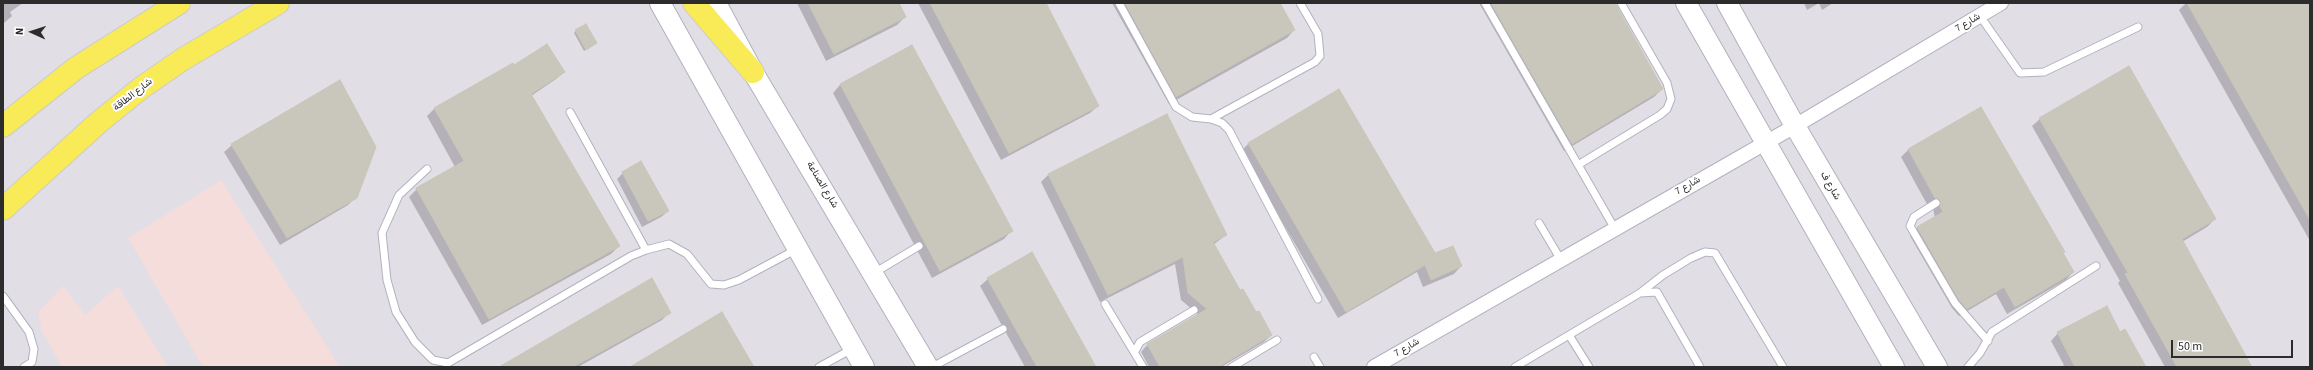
<!DOCTYPE html>
<html>
<head>
<meta charset="utf-8">
<style>
	body { margin:0 }
	#map { position:relative; width:2313px; height:370px; overflow:hidden; background:#eee9dd; font-family:"Source Sans 3",sans-serif }
	canvas { display:block }
	.frame { position:absolute; inset:0; border:4px solid #2c2c2c; pointer-events:none }
	.north { position:absolute; left:12px; top:12px; width:40px; height:40px; -webkit-text-stroke:3px #fff; paint-order:stroke; rotate:273deg; font-size:11px; font-weight:700; line-height:16px; text-align:center; color:#2c2c2c }
	.north::after { content:''; display:block; margin:auto; width:14px; height:18px; background:#2c2c2c; clip-path:polygon(50% 0,100% 100%,50% 72%,0 100%) }
	.scale { position:absolute; left:2171px; top:340px; width:122px; height:18px; box-sizing:border-box; border:2px solid #2c2c2c; border-top:0; padding-left:5px; font-size:12px; line-height:14px; white-space:nowrap; color:#2c2c2c; -webkit-text-stroke:3px #fff; paint-order:stroke }
</style>
</head>
<body>
<div id="map">
<canvas width="2313" height="370"></canvas>
<div class="frame"></div>
<div class="north">N</div>
<div class="scale">50 m</div>
</div>
<script>
const c = document.querySelector('canvas').getContext('2d');
c.lineJoin = 'round';
function fillPath(path, color) { c.fillStyle = color; c.fill(path, 'evenodd'); }
const shape = rows => new Path2D(rows.map(r => 'M' + r).join(''));
function stroke(path, color, width, dash) { c.strokeStyle = color; c.lineWidth = width; c.lineCap = dash ? 'butt' : 'round'; c.setLineDash(dash || []); c.stroke(path); }
function label(font, color, halo, rows, align = 'center') {
  c.font = font + ' "Source Sans 3",Vazirmatn,sans-serif'; c.lineWidth = 4; c.setLineDash([]); c.textBaseline = 'middle'; c.strokeStyle = halo; c.fillStyle = color; for (const [text, x, y, turn = 0] of rows) {
    c.save(); c.translate(x, y); c.rotate((+turn || 0) * Math.PI / 180); c.textAlign = isNaN(turn) ? turn : align; if (halo) c.strokeText(text, 0, 0); c.fillText(text, 0, 0); c.restore();
  }
}
const industrial = shape([
	[3,3,2310,3,2310,367,3,367]
]);
const medical = shape([
	[221,180,340,367,203,367,128,238],
	[63,286,85,315,118,286,168,367,62,367,42,331,38,312]
]);
const shadow = shape([
	[3,3,23,3,10,12,12,16,3,24],
	[797,3,898,3,905,17,897,25,826,61],
	[918,3,1045,3,1098,106,1090,113,1001,160],
	[1112,3,1279,3,1294,30,1287,38,1169,104],
	[1479,3,1614,3,1662,89,1654,97,1564,151],
	[1804,3,1833,3,1822,10,1819,3,1807,10],
	[2186,3,2310,3,2310,241,2179,10],
	[576,31,596,43,584,51,574,33],
	[912,46,1011,231,1004,239,932,278,833,93,840,85],
	[513,64,514,66,564,72,556,79,531,96,619,246,611,254,482,325,409,197,417,189,455,167,427,116,434,109],
	[1339,90,1435,255,1461,266,1454,274,1423,287,1417,272,1338,318,1241,151,1248,144],
	[1980,109,2073,272,2066,280,2007,314,1996,294,1959,316,1952,308,1910,236,1917,228,1935,218,1933,208,1928,206,1901,157,1908,150],
	[1167,115,1226,235,1213,245,1240,292,1271,335,1264,342,1221,367,1149,367,1141,352,1148,344,1199,315,1181,300,1175,264,1100,302,1041,182,1048,175],
	[2040,119,2215,219,2207,227,2182,242,2251,367,2165,367,2118,283,2120,281,2032,126],
	[232,145,356,197,348,205,280,245,224,152],
	[623,173,668,211,661,217,642,227,617,179],
	[988,279,1095,367,1025,367,980,286],
	[670,312,662,320,578,367,503,367],
	[2058,333,2120,333,2145,367,2061,367,2064,365,2051,341]
]);
const building = shape([
	[808,3,899,3,906,17,834,54,808,3],
	[930,3,1046,3,1099,106,1009,153,930,3],
	[1125,3,1280,3,1295,30,1176,97,1125,3],
	[1491,3,1615,3,1663,89,1572,144,1491,3],
	[2187,3,2310,3,2310,220,2187,3],
	[586,24,597,43,586,50,575,30,586,24],
	[547,44,565,72,531,94,620,246,489,319,416,188,464,161,434,108,513,63,514,65,547,44],
	[912,45,1013,231,940,271,840,84,912,45],
	[2129,66,2216,219,2182,239,2252,367,2177,367,2125,274,2128,273,2039,118,2129,66],
	[340,80,376,147,357,198,287,238,231,144,340,80],
	[1339,89,1435,253,1453,246,1462,266,1431,280,1425,265,1346,312,1248,143,1339,89],
	[1981,107,2065,252,2063,253,2074,272,2015,307,2004,287,1967,309,1959,300,1917,227,1943,212,1940,206,1940,201,1935,198,1908,149,1981,107],
	[1167,114,1227,235,1213,242,1240,290,1243,289,1256,312,1259,311,1272,335,1218,367,1160,367,1147,344,1207,309,1188,293,1183,257,1108,295,1048,174,1167,114],
	[641,161,669,211,648,221,622,172,641,161],
	[1032,252,1096,367,1037,367,987,278,1032,252],
	[652,278,671,313,573,367,499,367,652,278],
	[2107,306,2120,332,2125,329,2146,367,2075,367,2057,332,2107,306],
	[722,312,754,367,630,367,722,312]
]);
const lane = shape([
	[1119,3,1176,107,1192,117,1211,119,1222,123,1229,130,1318,299],
	[1485,3,1615,229],
	[1980,16,2020,73,2044,72,2138,27],
	[570,112,646,250],
	[1211,119,1315,62,1320,56,1318,34,1300,3],
	[1578,165,1660,115,1667,109,1671,99,1667,83,1621,3],
	[427,169,399,195,382,233,387,280,396,312,415,342,433,360,448,363,631,256,646,250,669,244,687,254,711,284,724,285,739,280,797,249],
	[1936,203,1914,217,1910,226,1955,303,1988,341],
	[1539,223,1561,260],
	[874,273,919,246],
	[1640,293,1663,275,1691,258,1705,252,1715,253,1783,367],
	[3,296,29,332,34,349,32,362,24,367],
	[1105,304,1143,367],
	[1569,335,1589,367],
	[1135,351,1140,342,1194,310],
	[1314,357,1320,367],
	[819,367,852,349],
	[932,367,1003,329],
	[1232,367,1277,340],
	[1515,367,1640,293,1657,292,1700,367],
	[1968,367,1980,353,1992,332,2096,266]
]);
const street = shape([
	[1374,367,1795,126,2001,3]
]);
const secondary = shape([
	[660,3,864,367],
	[716,3,753,72,928,367],
	[1686,3,1894,367],
	[1727,3,1795,126,1937,367]
]);
const primary = shape([
	[694,3,753,72],
	[3,126,76,68,179,3],
	[3,209,99,122,141,88,183,59,278,3]
]);
const streetNames = [
	["شارع 7",1968,23,-31],
	["شارع الطاقة",133,95,-38],
	["شارع الصناعة",822,185,59],
	["شارع 7",1688,186,-30],
	["شارع ف",1830,186,60],
	["شارع 7",1407,348,-30]
];
fillPath(industrial, '#e2dee6');
fillPath(medical, '#f5dddb');
fillPath(shadow, '#0003');
fillPath(building, '#c9c7bc');
stroke(building, '#cac6b7', 1);
stroke(lane, '#b1b2c0', 9);
stroke(street, '#b1b2c0', 16);
stroke(secondary, '#b1b2c0', 22);
stroke(primary, '#ccc', 24);
stroke(lane, '#fff', 7);
stroke(street, '#fff', 14);
stroke(secondary, '#fff', 20);
stroke(primary, '#f9ea58', 22);
label('10px', '#2c2c2c', '#fff', streetNames);
</script>
</body>
</html>
